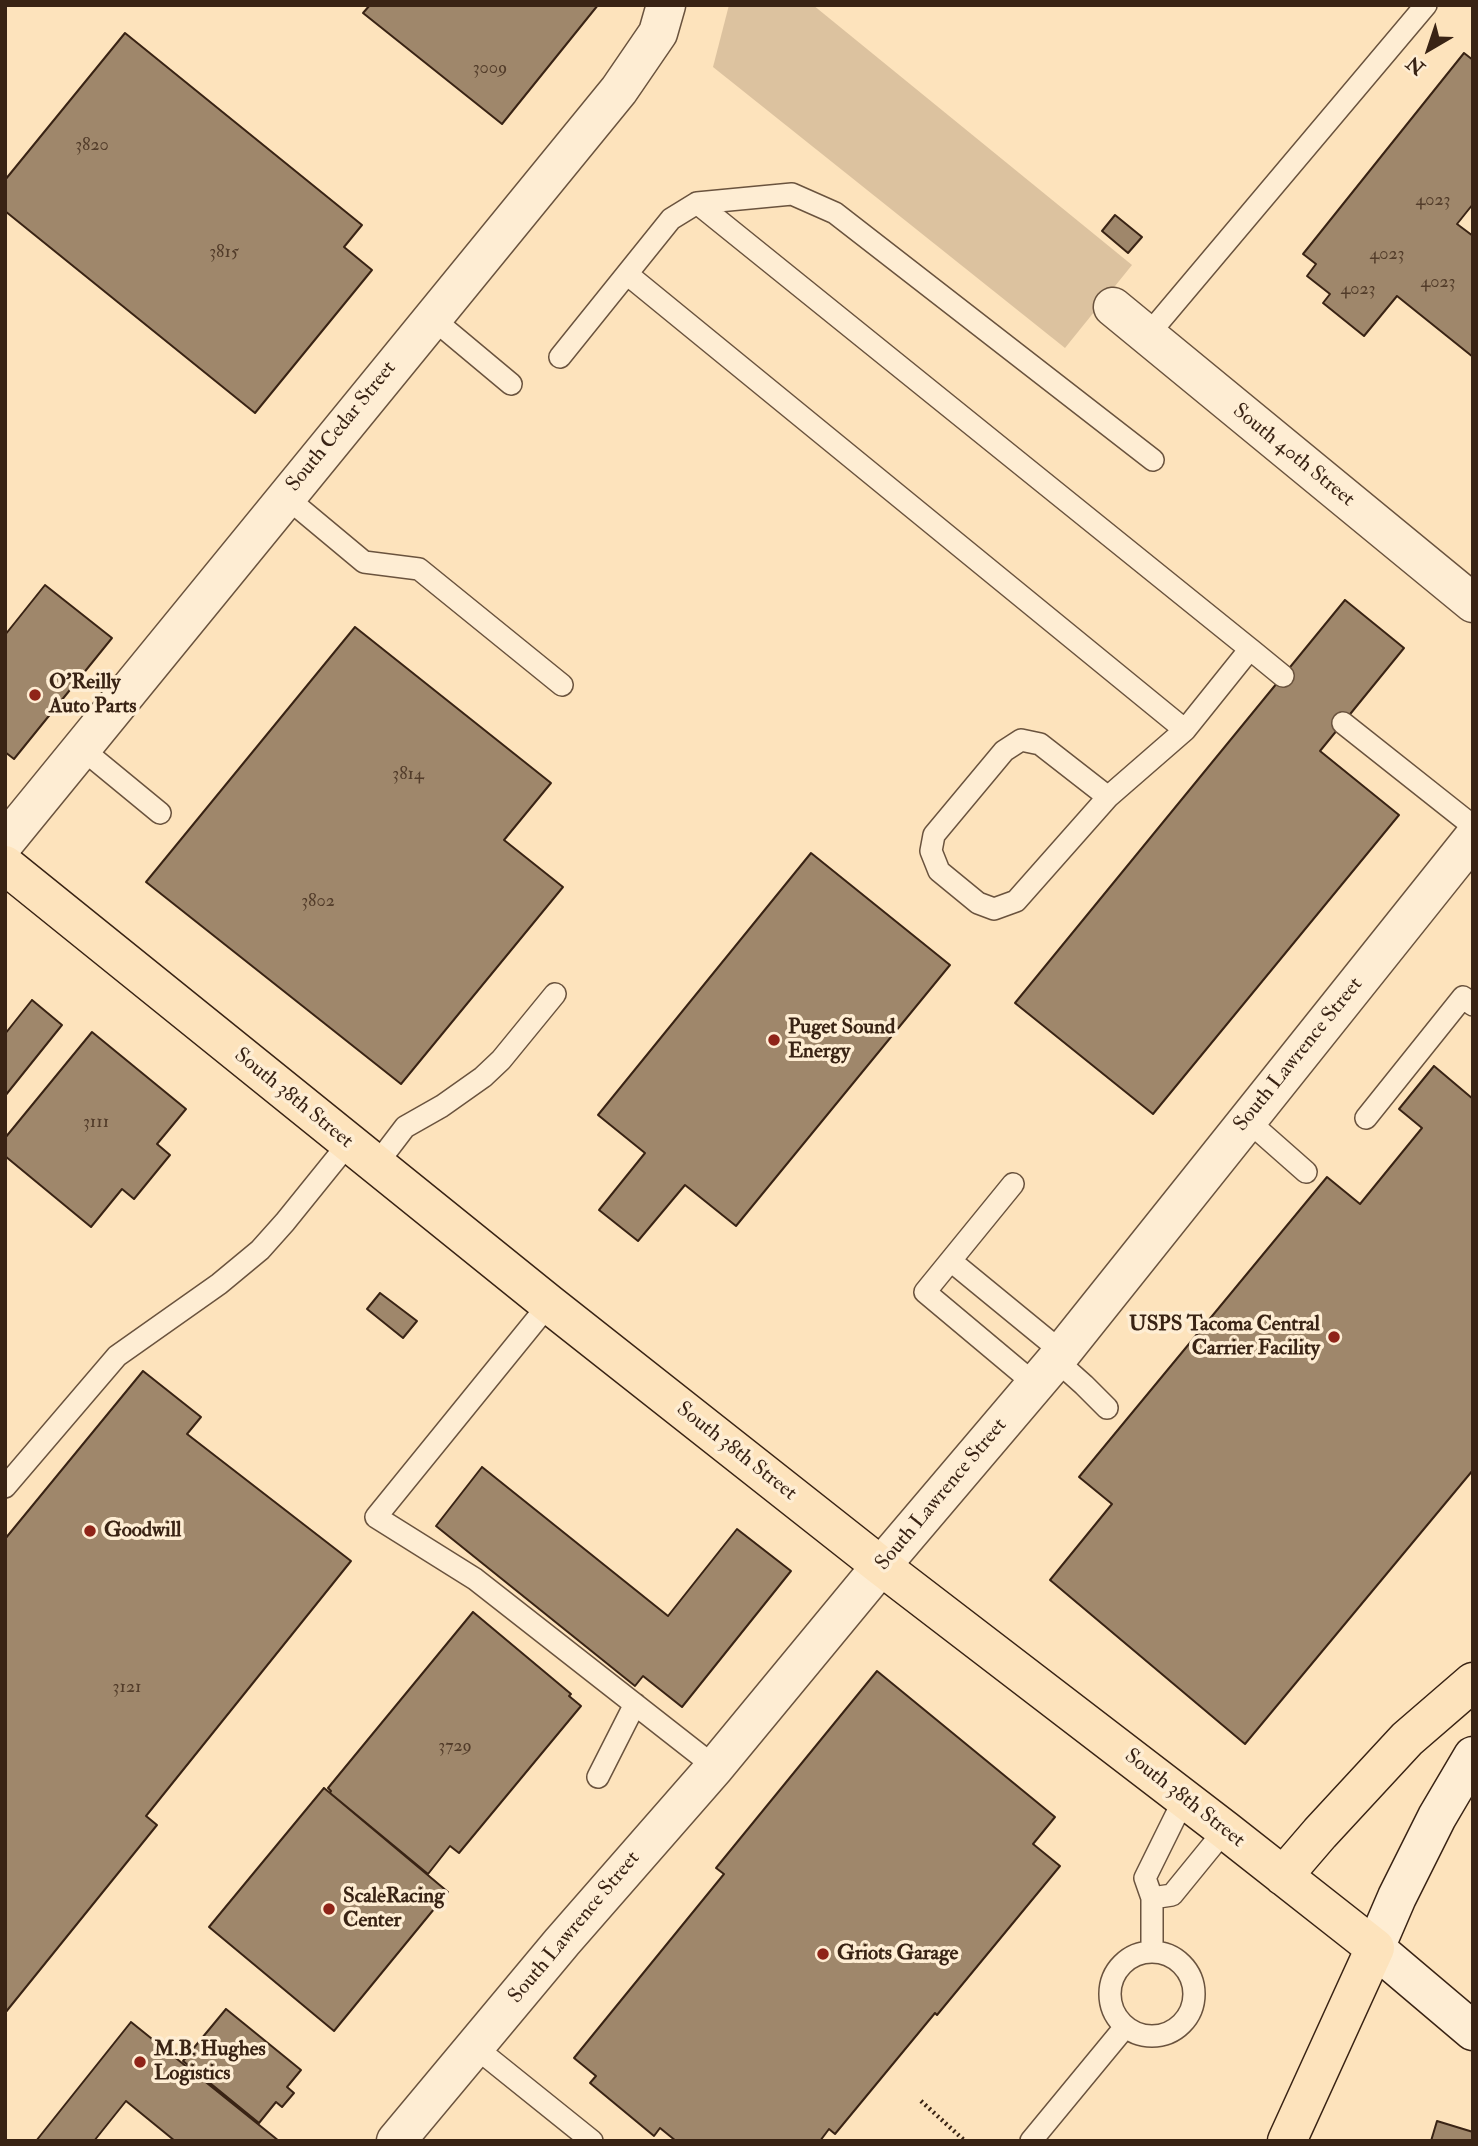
<!DOCTYPE html>
<html>
<head>
<meta charset="utf-8">
<style>
	body { margin:0 }
	#map { position:relative; width:1478px; height:2146px; overflow:hidden; background:#fde3bc; font-family:"IM FELL Double Pica",serif }
	canvas { display:block }
	.frame { position:absolute; inset:0; border:7px solid #392314; pointer-events:none }
	.north { position:absolute; left:1394px; top:14px; width:70px; height:70px; -webkit-text-stroke:5px #feedd3; paint-order:stroke; rotate:219deg; font-size:19px; font-weight:700; line-height:28px; text-align:center; color:#392314 }
	.north::after { content:''; display:block; margin:auto; width:24px; height:32px; background:#392314; clip-path:polygon(50% 0,100% 100%,50% 72%,0 100%) }
</style>
</head>
<body>
<div id="map">
<canvas width="1478" height="2146"></canvas>
<div class="frame"></div>
<div class="north">N</div>
</div>
<script>
const c = document.querySelector('canvas').getContext('2d');
c.lineJoin = 'round';
function fillPath(path, color) { c.fillStyle = color; c.fill(path, 'evenodd'); }
const shape = rows => new Path2D(rows.map(r => 'M' + r).join(''));
function stroke(path, color, width, dash) { c.strokeStyle = color; c.lineWidth = width; c.lineCap = dash ? 'butt' : 'round'; c.setLineDash(dash || []); c.stroke(path); }
function label(font, color, halo, rows, align = 'center') {
  c.font = font + ' "IM FELL Double Pica",serif'; c.lineWidth = 7; c.setLineDash([]); c.textBaseline = 'middle'; c.strokeStyle = halo; c.fillStyle = color; for (const [text, x, y, turn = 0] of rows) {
    c.save(); c.translate(x, y); c.rotate((+turn || 0) * Math.PI / 180); c.textAlign = isNaN(turn) ? turn : align; if (halo) c.strokeText(text, 0, 0); c.fillText(text, 0, 0); c.restore();
  }
}
const green = shape([
	[729,5,813,5,1132,265,1065,348,713,67]
]);
const building = shape([
	[370,5,598,5,502,124,363,13,370,5],
	[125,33,362,225,344,247,372,270,255,413,5,211,5,180,125,33],
	[1464,53,1473,60,1473,204,1457,224,1473,236,1473,357,1397,296,1364,336,1323,303,1330,294,1307,276,1316,264,1303,254,1464,53],
	[1115,215,1142,237,1128,253,1102,231,1115,215],
	[45,585,112,638,14,759,5,752,5,635,45,585],
	[1345,600,1404,648,1320,751,1399,815,1153,1114,1015,1003,1345,600],
	[355,627,551,783,504,840,563,887,401,1084,146,882,355,627],
	[811,853,950,965,736,1226,685,1185,638,1241,599,1210,645,1153,598,1115,811,853],
	[32,1000,62,1025,5,1096,5,1034,32,1000],
	[92,1032,186,1109,157,1144,170,1155,134,1199,122,1189,91,1227,5,1156,5,1138,92,1032],
	[1434,1066,1473,1099,1473,1470,1245,1744,1050,1580,1112,1504,1079,1477,1327,1177,1360,1204,1422,1128,1399,1109,1434,1066],
	[380,1293,417,1321,403,1338,367,1309,380,1293],
	[143,1371,201,1417,187,1434,351,1561,146,1816,157,1825,5,2013,5,1539,143,1371],
	[482,1467,668,1616,737,1529,791,1571,682,1707,643,1676,635,1686,436,1526,482,1467],
	[473,1612,571,1694,569,1696,581,1706,459,1853,450,1846,428,1874,330,1793,331,1791,328,1788,473,1612],
	[877,1671,1055,1817,1033,1844,1060,1866,937,2015,935,2013,835,2134,829,2129,820,2141,676,2141,660,2128,654,2136,590,2083,596,2076,574,2058,724,1874,716,1868,877,1671],
	[324,1788,448,1892,334,2031,209,1927,324,1788],
	[226,2009,301,2070,287,2087,294,2093,282,2107,276,2102,259,2123,183,2061,226,2009],
	[131,2022,279,2141,175,2141,126,2101,94,2141,36,2141,131,2022],
	[1437,2121,1473,2132,1473,2141,1431,2141,1437,2121]
]);
const path = shape([
	[921,2101,965,2141]
]);
const lane = shape([
	[697,203,1250,649],
	[627,274,1185,730],
	[432,318,511,384],
	[1147,336,1426,5],
	[560,357,671,219,697,203,792,194,835,213,1153,460],
	[286,497,364,562,419,569,562,685],
	[1343,723,1473,826],
	[81,748,160,813],
	[1108,797,1040,744,1021,740,1004,751,934,835,931,851,939,871,978,903,994,909,1016,901,1108,797,1185,730,1250,649,1283,676],
	[1366,1118,1463,997,1473,1005],
	[1247,1120,1306,1172],
	[376,1165,405,1127,442,1106,483,1077,501,1060,555,994],
	[1013,1184,925,1292,1036,1385],
	[951,1261,1062,1352],
	[549,1304,376,1517,475,1579,715,1767],
	[1056,1360,1084,1385,1107,1408],
	[5,1487,117,1356,219,1284,260,1250,285,1222,348,1144],
	[598,1777,635,1704],
	[1152,1898,1172,1895,1225,1830],
	[1152,1952,1152,1898,1145,1878,1184,1799],
	'1110 1994a42 42 0 1 1 84 0a42 42 0 1 1-84 0Z',
	[475,2047,592,2141],
	[1031,2141,1125,2027]
]);
const street = shape([
	[1113,307,1473,603],
	[5,842,619,90,658,33,666,5],
	[396,2141,562,1942,715,1767,881,1566,1056,1360,1473,838]
]);
const secondary = shape([
	[1473,1756,1437,1817,1397,1897,1375,1948,1473,2031]
]);
const primary = shape([
	[5,865,549,1304,881,1566,1225,1830,1375,1948,1287,2141],
	[1283,1876,1320,1833,1407,1739,1473,1682]
]);
const markers = [
	[35,695,7,"#8f2418"],
	[774,1040,7,"#8f2418"],
	[1334,1337,7,"#8f2418"],
	[90,1531,7,"#8f2418"],
	[329,1909,7,"#8f2418"],
	[823,1954,7,"#8f2418"],
	[140,2062,7,"#8f2418"]
];
const numberNames = [
	["3009",490,69],
	["3820",92,146],
	["4023",1433,201],
	["3815",224,253],
	["4023",1387,255],
	["4023",1438,283],
	["4023",1358,290],
	["3814",408,775],
	["3802",318,902],
	["3111",96,1123],
	["3121",127,1688],
	["3729",455,1747]
];
const streetNames = [
	["South Cedar Street",342,427,-51],
	["South 40th Street",1293,456,39],
	["South Lawrence Street",1299,1055,-51],
	["South 38th Street",293,1099,39],
	["South 38th Street",736,1452,38],
	["South Lawrence Street",942,1495,-50],
	["South 38th Street",1184,1799,38],
	["South Lawrence Street",575,1928,-50]
];
const poiNames = [
	["O'Reilly",49,683],
	["Auto Parts",49,707],
	["Puget Sound",788,1028],
	["Energy",788,1052],
	["USPS Tacoma Central",1320,1325,"right"],
	["Carrier Facility",1320,1349,"right"],
	["Goodwill",104,1531],
	["ScaleRacing",343,1897],
	["Center",343,1921],
	["Griots Garage",837,1954],
	["M.B. Hughes",154,2050],
	["Logistics",154,2074]
];
fillPath(green, '#dcc29f');
fillPath(building, '#9f876b');
stroke(building, '#392314', 2);
stroke(lane, '#6a533e', 24);
stroke(street, '#6a533e', 41);
stroke(secondary, '#392314', 41);
stroke(primary, '#392314', 41);
stroke(path, '#392314', 4.5, [2, 3.5]);
stroke(lane, '#feedd3', 21);
stroke(street, '#feedd3', 38);
stroke(secondary, '#feedd3', 38);
stroke(primary, '#fde3bc', 38);
for (const [x, y, r, color] of markers) { const dot = new Path2D(); dot.arc(x, y, r, 0, 2 * Math.PI); c.fillStyle = color; c.fill(dot); stroke(dot, '#feedd3', 2.5); }
label('18px', '#523c2a', null, numberNames);
label('21px', '#392314', '#feedd3', streetNames);
label('bold 21px', '#392314', '#feedd3', poiNames, 'left');
</script>
</body>
</html>
